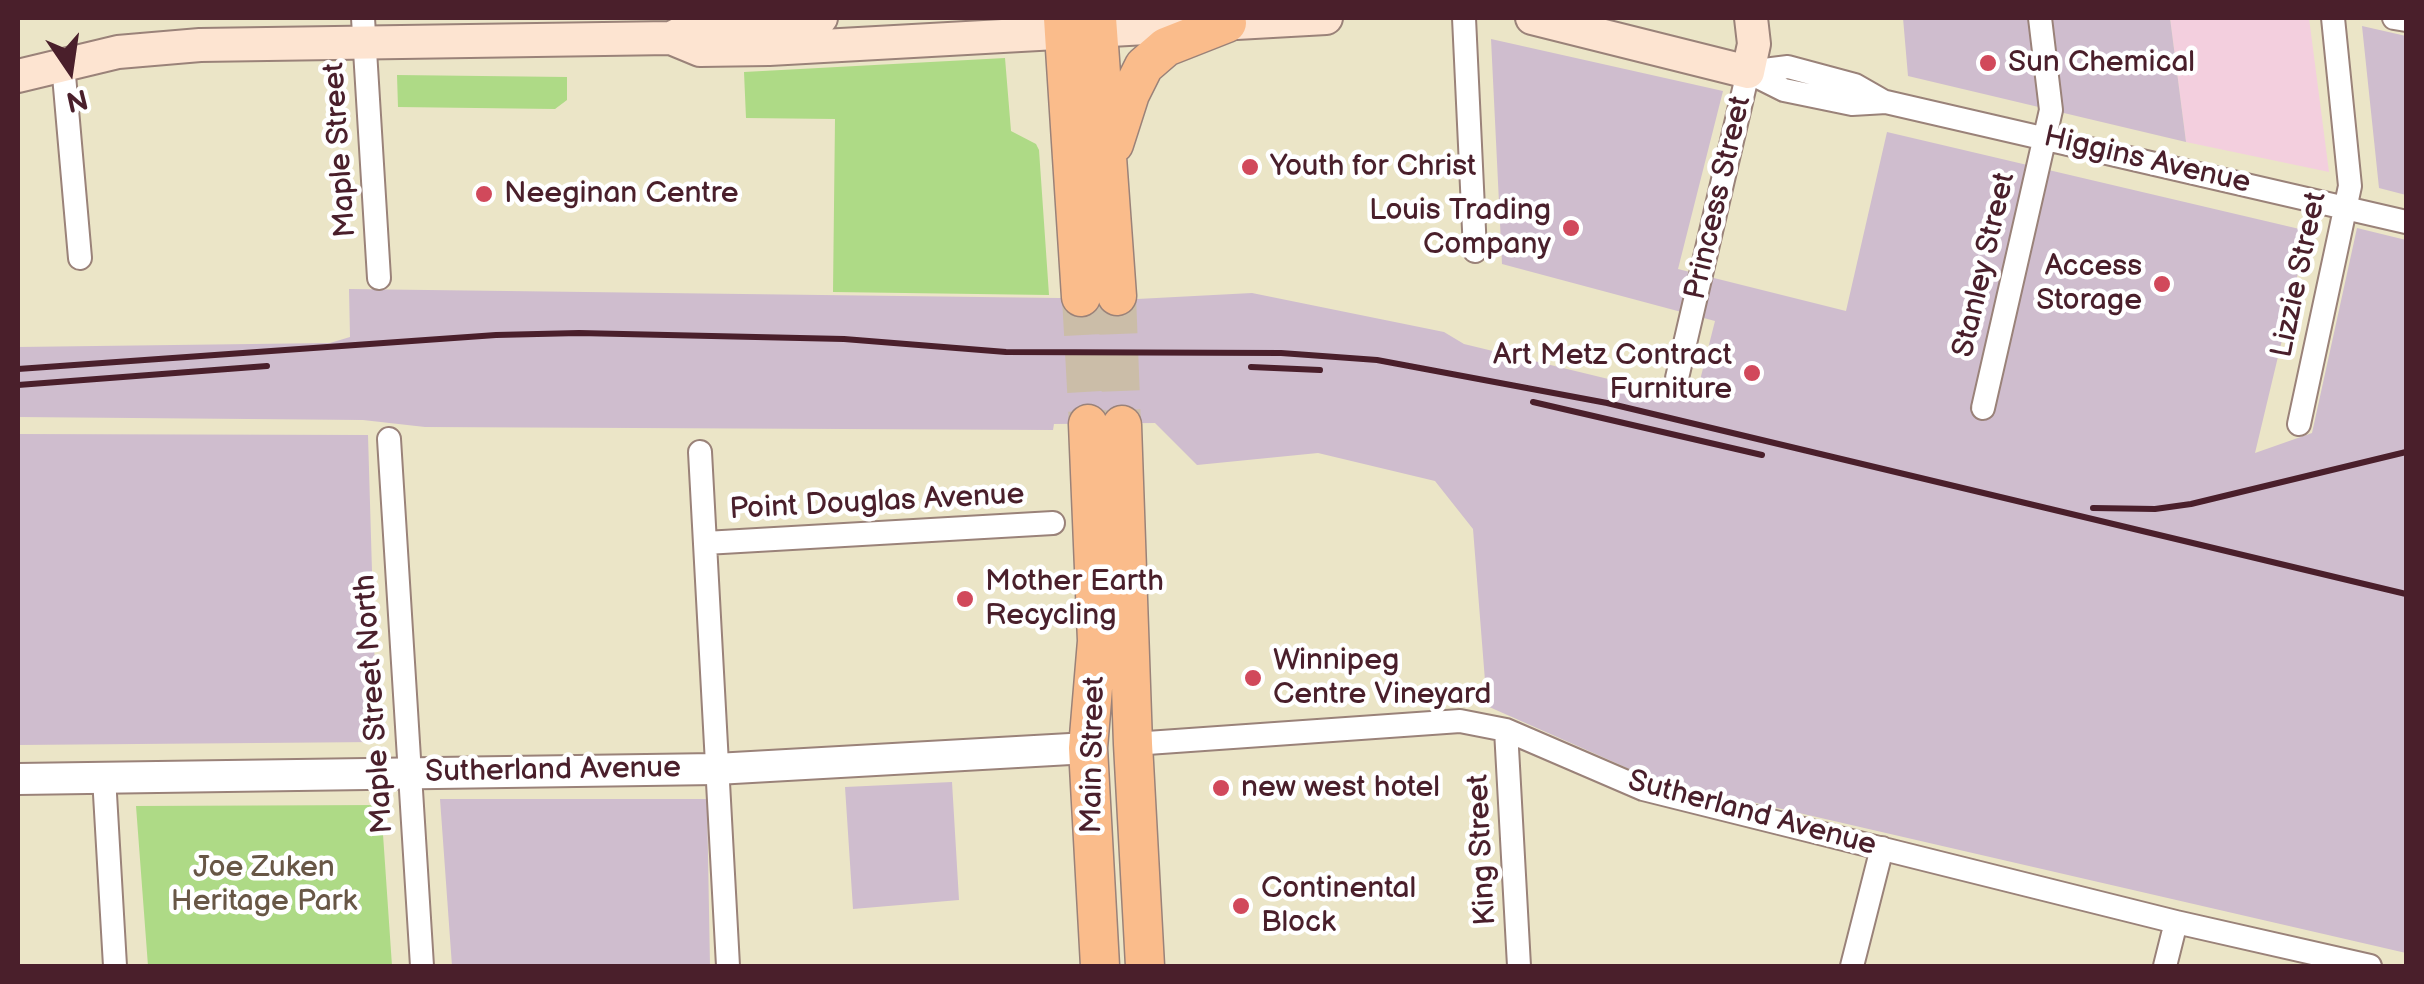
<!DOCTYPE html>
<html>
<head>
<meta charset="utf-8">
<style>
	body { margin:0 }
	#map { position:relative; width:2424px; height:984px; overflow:hidden; background:#ebe5c7; font-family:"Balsamiq Sans",sans-serif }
	canvas { display:block }
	.frame { position:absolute; inset:0; border:20px solid #4a1f2b; pointer-events:none }
	.north { position:absolute; left:20px; top:20px; width:100px; height:100px; -webkit-text-stroke:8px #fff; paint-order:stroke; rotate:167deg; font-size:28px; font-weight:700; line-height:40px; text-align:center; color:#4a1f2b }
	.north::after { content:''; display:block; margin:auto; width:35px; height:45px; background:#4a1f2b; clip-path:polygon(50% 0,100% 100%,50% 72%,0 100%) }
</style>
</head>
<body>
<div id="map">
<canvas width="2424" height="984"></canvas>
<div class="frame"></div>
<div class="north">N</div>
</div>
<script>
const c = document.querySelector('canvas').getContext('2d');
c.lineJoin = 'round';
function fillPath(path, color) { c.fillStyle = color; c.fill(path, 'evenodd'); }
const shape = rows => new Path2D(rows.map(r => 'M' + r).join(''));
function stroke(path, color, width, dash) { c.strokeStyle = color; c.lineWidth = width; c.lineCap = dash ? 'butt' : 'round'; c.setLineDash(dash || []); c.stroke(path); }
function label(font, color, halo, rows, align = 'center') {
  c.font = font + ' "Balsamiq Sans",sans-serif'; c.lineWidth = 9; c.setLineDash([]); c.textBaseline = 'middle'; c.strokeStyle = halo; c.fillStyle = color; for (const [text, x, y, turn = 0] of rows) {
    c.save(); c.translate(x, y); c.rotate((+turn || 0) * Math.PI / 180); c.textAlign = isNaN(turn) ? turn : align; if (halo) c.strokeText(text, 0, 0); c.fillText(text, 0, 0); c.restore();
  }
}
const built = shape([
	[2170,18,2309,18,2329,172,2186,142]
]);
const industrial = shape([
	[1903,18,2170,18,2186,142,1908,76],
	[2362,26,2406,36,2406,195,2379,188],
	[1491,39,1723,91,1678,269,1846,311,1887,132,2308,231,2255,453,2312,433,2357,228,2406,240,2406,953,1652,779,1487,706,1473,529,1435,481,1318,453,1197,465,1155,423,1054,424,1053,430,425,427,363,420,18,417,18,347,330,343,350,337,349,289,1137,299,1252,293,1444,332,1464,344,1695,400,1715,321,1502,264],
	[18,434,368,435,377,742,18,745],
	[952,782,959,900,853,909,845,787],
	[440,799,707,799,710,966,452,966]
]);
const green = shape([
	[1005,58,1011,131,1036,144,1039,150,1049,295,833,292,835,119,746,118,744,72],
	[397,75,567,77,567,100,555,109,398,107],
	[381,805,392,966,148,966,136,806]
]);
const primaryTunnel = shape([
	[1117,296,1122,425],
	[1081,297,1088,424]
]);
const minor = shape([
	[363,18,379,278],
	[1464,18,1475,251],
	[2394,18,2406,20],
	[63,64,80,258],
	[1748,72,1784,90,1852,104,1886,102,2406,222],
	[1748,72,1788,67,1855,85,1883,101],
	[1677,378,1748,72],
	[1983,408,2051,110,2040,18],
	[2299,424,2350,186,2333,18],
	[389,439,422,966],
	[700,452,728,966],
	[705,543,1053,523],
	[1506,730,1519,966],
	[1133,744,1460,721,1506,730,1643,789,2176,922,2370,966],
	[104,777,115,966],
	[1852,966,1882,848],
	[2165,966,2176,922]
]);
const tertiary = shape([
	[18,779,716,769,1088,748]
]);
const secondary = shape([
	[1532,18,1748,72,1754,44,1751,18],
	[671,38,699,24,821,18],
	[18,76,118,52,200,45,671,38,700,50,769,49,1326,18]
]);
const primary = shape([
	[1063,18,1081,297],
	[1097,18,1117,296],
	[1114,144,1130,94,1144,66,1166,47,1227,23],
	[1088,424,1097,641,1088,748,1100,966],
	[1122,425,1133,744,1145,966]
]);
const rail = shape([
	[1251,367,1320,370],
	[18,369,496,335,579,333,844,339,1006,352,1281,353,1377,360,1607,403,2406,594],
	[18,385,267,366],
	[1533,402,1762,455],
	[2093,508,2155,509,2191,504,2406,452]
]);
const markers = [
	[1988,63,10,"#d1495b"],
	[1250,167,10,"#d1495b"],
	[484,194,10,"#d1495b"],
	[1571,228,10,"#d1495b"],
	[2162,284,10,"#d1495b"],
	[1752,373,10,"#d1495b"],
	[965,599,10,"#d1495b"],
	[1253,678,10,"#d1495b"],
	[1221,788,10,"#d1495b"],
	[1241,906,10,"#d1495b"]
];
const poiNames = [
	["Sun Chemical",2008,63],
	["Youth for Christ",1270,167],
	["Neeginan Centre",504,194],
	["Louis Trading",1551,211,"right"],
	["Company",1551,245,"right"],
	["Access",2142,267,"right"],
	["Storage",2142,301,"right"],
	["Art Metz Contract",1732,356,"right"],
	["Furniture",1732,390,"right"],
	["Mother Earth",985,582],
	["Recycling",985,616],
	["Winnipeg",1273,661],
	["Centre Vineyard",1273,695],
	["new west hotel",1241,788],
	["Continental",1261,889],
	["Block",1261,923]
];
const streetNames = [
	["Maple Street",341,150,-94],
	["Higgins Avenue",2147,161,13],
	["Princess Street",1719,198,-77],
	["Stanley Street",1985,265,-77],
	["Lizzie Street",2300,275,-78],
	["Point Douglas Avenue",877,503,-3],
	["Maple Street North",375,704,-94],
	["Main Street",1094,755,-89],
	["Sutherland Avenue",553,771,-1],
	["Sutherland Avenue",1752,814,15],
	["King Street",1483,850,-93]
];
const parkNames = [
	["Joe Zuken",264,868],
	["Heritage Park",264,902]
];
fillPath(built, '#f3cfde');
fillPath(industrial, '#cfbdce');
fillPath(green, '#aeda86');
stroke(primaryTunnel, '#cbbda8', 38, [38, 19]);
stroke(minor, '#9a8279', 26);
stroke(tertiary, '#9a8279', 34);
stroke(secondary, '#9a8279', 36);
stroke(primary, '#9a8279', 41);
stroke(minor, '#fff', 22);
stroke(tertiary, '#fff', 30);
stroke(secondary, '#fde4d1', 32);
stroke(primary, '#fabc8b', 38);
stroke(rail, '#4a1f2b', 6);
for (const [x, y, r, color] of markers) { const dot = new Path2D(); dot.arc(x, y, r, 0, 2 * Math.PI); c.fillStyle = color; c.fill(dot); stroke(dot, '#fff', 4); }
label('30px', '#4a1f2b', '#fff', poiNames, 'left');
label('30px', '#4a1f2b', '#fff', streetNames);
label('30px', '#685746', '#fff', parkNames);
</script>
</body>
</html>
